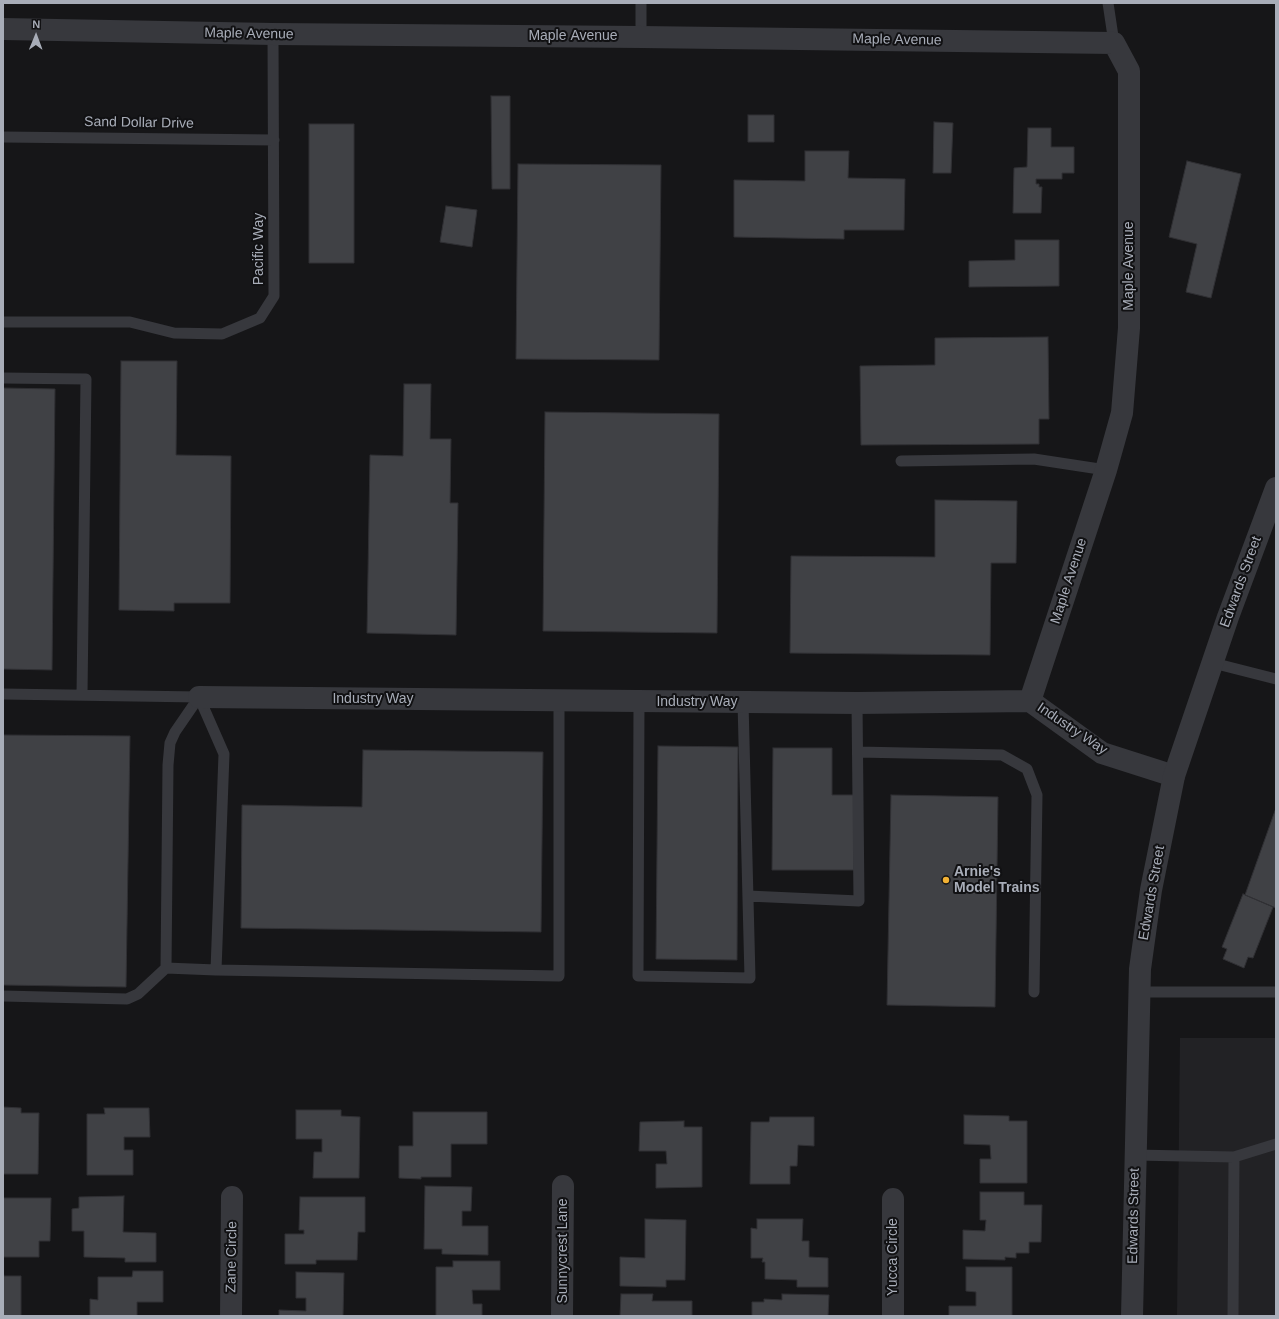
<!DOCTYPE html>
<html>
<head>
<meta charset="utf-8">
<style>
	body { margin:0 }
	#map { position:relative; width:1279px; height:1319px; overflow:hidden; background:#161618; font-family:Helvetica,sans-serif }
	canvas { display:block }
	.frame { position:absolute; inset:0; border:4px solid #a8adb8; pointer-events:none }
	.north { position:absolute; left:16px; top:16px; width:40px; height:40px; -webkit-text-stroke:3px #111113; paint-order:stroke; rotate:1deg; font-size:11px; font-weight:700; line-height:16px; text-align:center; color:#a8adb8 }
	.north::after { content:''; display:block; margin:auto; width:14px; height:18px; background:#a8adb8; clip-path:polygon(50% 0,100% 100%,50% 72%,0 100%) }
</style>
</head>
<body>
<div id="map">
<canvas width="1279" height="1319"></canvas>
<div class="frame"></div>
<div class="north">N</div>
</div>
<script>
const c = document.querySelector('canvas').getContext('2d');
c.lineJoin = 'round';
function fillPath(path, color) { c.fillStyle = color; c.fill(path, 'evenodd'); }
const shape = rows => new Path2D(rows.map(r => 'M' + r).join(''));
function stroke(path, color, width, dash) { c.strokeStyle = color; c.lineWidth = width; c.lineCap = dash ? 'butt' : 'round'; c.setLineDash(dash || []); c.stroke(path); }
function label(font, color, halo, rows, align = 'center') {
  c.font = font + ' Helvetica,sans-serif'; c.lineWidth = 4; c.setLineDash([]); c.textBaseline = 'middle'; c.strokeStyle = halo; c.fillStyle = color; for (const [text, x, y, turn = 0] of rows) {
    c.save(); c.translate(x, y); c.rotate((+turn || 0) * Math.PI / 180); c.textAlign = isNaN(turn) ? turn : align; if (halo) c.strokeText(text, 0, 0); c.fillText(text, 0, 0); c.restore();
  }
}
const built = shape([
	[1180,1038,1276,1038,1276,1316,1177,1316]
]);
const building = shape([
	[491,96,510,96,510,189,492,189,491,96],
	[748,115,774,115,774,142,748,142,748,115],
	[934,122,953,123,951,173,933,173,934,122],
	[309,124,354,124,354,263,309,263,309,124],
	[1028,128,1051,128,1051,147,1074,147,1074,173,1062,173,1062,179,1036,179,1036,184,1039,184,1039,187,1042,187,1041,213,1013,213,1014,168,1027,167,1028,128],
	[805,151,849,151,848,178,905,179,904,230,844,230,844,239,734,237,734,180,805,181,805,151],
	[1187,161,1241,174,1211,298,1186,292,1197,244,1169,237,1187,161],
	[518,164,661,165,659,360,516,359,518,164],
	[446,206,477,210,472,247,440,242,446,206],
	[1015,240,1059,240,1059,286,969,287,969,261,1015,260,1015,240],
	[1048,337,1049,419,1039,419,1039,444,861,445,860,366,935,365,935,338,1048,337],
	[121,361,177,361,176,455,231,456,230,603,174,603,174,611,119,610,121,361],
	[404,384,431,384,430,439,451,439,450,503,458,503,456,635,367,633,370,455,403,456,404,384],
	[3,388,55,389,52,670,3,669,3,388],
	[545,412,719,414,717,633,543,631,545,412],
	[935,500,1017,501,1016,563,991,563,990,655,790,653,791,556,935,557,935,500],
	[3,735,130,736,126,987,3,985,3,735],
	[658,746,738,747,737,960,656,959,658,746],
	[773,748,832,748,832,795,854,795,854,870,772,870,773,748],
	[363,750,543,752,541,932,241,928,242,805,362,807,363,750],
	[891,795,998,797,995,1007,887,1005,891,795],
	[1276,808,1276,908,1245,895,1276,808],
	[1243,894,1273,907,1253,958,1248,957,1244,968,1223,959,1227,949,1222,947,1243,894],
	[3,1107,21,1108,21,1113,39,1113,38,1174,3,1174,3,1107],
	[104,1108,149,1108,150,1137,124,1137,124,1150,133,1150,133,1175,87,1175,87,1114,105,1114,104,1108],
	[296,1110,341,1110,341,1116,360,1117,359,1178,313,1178,314,1152,322,1152,322,1139,296,1139,296,1110],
	[413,1112,487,1112,487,1144,451,1144,451,1177,421,1177,421,1179,399,1178,399,1146,413,1146,413,1112],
	[964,1115,1009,1116,1009,1121,1027,1121,1027,1183,980,1183,980,1159,991,1159,990,1145,964,1144,964,1115],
	[770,1117,814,1117,814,1146,798,1145,797,1166,790,1166,790,1184,750,1184,751,1122,769,1122,770,1117],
	[684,1121,684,1127,702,1127,702,1187,656,1188,656,1164,667,1164,666,1151,639,1151,640,1122,684,1121],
	[425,1186,472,1187,471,1211,462,1211,462,1226,488,1226,488,1255,442,1254,442,1249,424,1249,425,1186],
	[980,1192,1024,1192,1024,1205,1042,1205,1041,1242,1029,1242,1029,1253,1016,1253,1016,1258,1005,1257,1005,1260,963,1259,963,1230,985,1231,986,1220,980,1220,980,1192],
	[124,1196,123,1232,156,1233,156,1262,125,1262,125,1258,84,1257,84,1231,72,1231,72,1209,79,1208,79,1197,124,1196],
	[300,1197,365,1197,365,1232,358,1232,357,1260,316,1260,316,1264,285,1264,285,1234,304,1234,304,1230,299,1230,300,1197],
	[3,1198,51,1198,50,1241,39,1241,39,1257,3,1257,3,1198],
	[645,1219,686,1220,685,1280,666,1280,666,1287,620,1286,620,1257,645,1258,645,1219],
	[757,1219,803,1219,802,1241,809,1241,809,1257,828,1258,828,1287,797,1287,797,1280,765,1279,765,1262,762,1262,763,1258,751,1258,751,1228,757,1229,757,1219],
	[453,1261,500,1261,500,1290,472,1290,473,1304,482,1304,482,1316,436,1316,436,1267,453,1267,453,1261],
	[966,1267,1012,1267,1012,1316,949,1316,949,1306,976,1306,976,1292,966,1291,966,1267],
	[3,1271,4,1276,21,1276,21,1316,3,1316,3,1271],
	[133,1271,163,1271,163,1302,137,1302,137,1316,90,1316,90,1299,98,1300,98,1277,132,1277,133,1271],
	[296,1272,344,1273,343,1316,279,1316,279,1310,306,1311,306,1298,296,1298,296,1272],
	[621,1294,653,1294,652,1301,692,1301,692,1316,620,1316,621,1294],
	[782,1294,829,1295,828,1316,752,1316,752,1302,764,1302,764,1299,782,1300,782,1294]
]);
const service = shape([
	[1108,3,1114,43],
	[641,37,641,3],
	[3,137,274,140],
	[3,322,130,322,174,333,222,334,260,318,274,296,273,34],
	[3,378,86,379,82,695],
	[901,461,1034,459,1106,470],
	[1213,663,1276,679],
	[3,694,199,697],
	[199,697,224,754,216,970,559,976,559,701],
	[639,701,638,976,750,978,743,702],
	[858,752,1002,755,1027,769,1037,795,1034,992],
	[748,896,859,901,857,703],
	[166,968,168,765,170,743,175,732,199,697],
	[1139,992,1276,992],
	[3,996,127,999,138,994,166,968,216,970],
	[1135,1155,1234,1157,1276,1144],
	[1233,1316,1234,1157]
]);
const minor = shape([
	[3,29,273,34,641,37,1114,43,1129,71,1129,328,1122,413,1106,470,1030,701],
	[199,697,857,703,1030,701,1102,753,1174,776],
	[231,1316,232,1197],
	[562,1316,563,1186],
	[893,1316,893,1199]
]);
const tertiary = shape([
	[1132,1316,1140,969,1151,890,1174,776,1228,617,1276,488]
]);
const markers = [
	[946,880,4,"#f2b134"]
];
const streetNames = [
	["Maple Avenue",249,34,1],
	["Maple Avenue",573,36],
	["Maple Avenue",897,40,1],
	["Sand Dollar Drive",139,123,1],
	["Pacific Way",259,249,-90],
	["Maple Avenue",1129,266,-90],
	["Maple Avenue",1069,581,-72],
	["Edwards Street",1241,582,-70],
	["Industry Way",373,699],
	["Industry Way",697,702],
	["Industry Way",1072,729,34],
	["Edwards Street",1152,893,-80],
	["Edwards Street",1134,1216,-89],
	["Sunnycrest Lane",563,1251,-90],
	["Zane Circle",232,1257,-89],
	["Yucca Circle",893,1257,-90]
];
const poiNames = [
	["Arnie's",954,872],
	["Model Trains",954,888]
];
fillPath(built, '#222225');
fillPath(building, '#404145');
stroke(building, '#303034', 1);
stroke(service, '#37383d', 11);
stroke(minor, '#37383d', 22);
stroke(tertiary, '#37383d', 22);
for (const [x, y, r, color] of markers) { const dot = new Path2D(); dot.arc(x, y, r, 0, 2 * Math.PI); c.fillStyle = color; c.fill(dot); stroke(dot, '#111113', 1.5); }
label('14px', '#a8adb8', '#111113', streetNames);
label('bold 14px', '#a8adb8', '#111113', poiNames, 'left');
</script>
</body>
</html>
